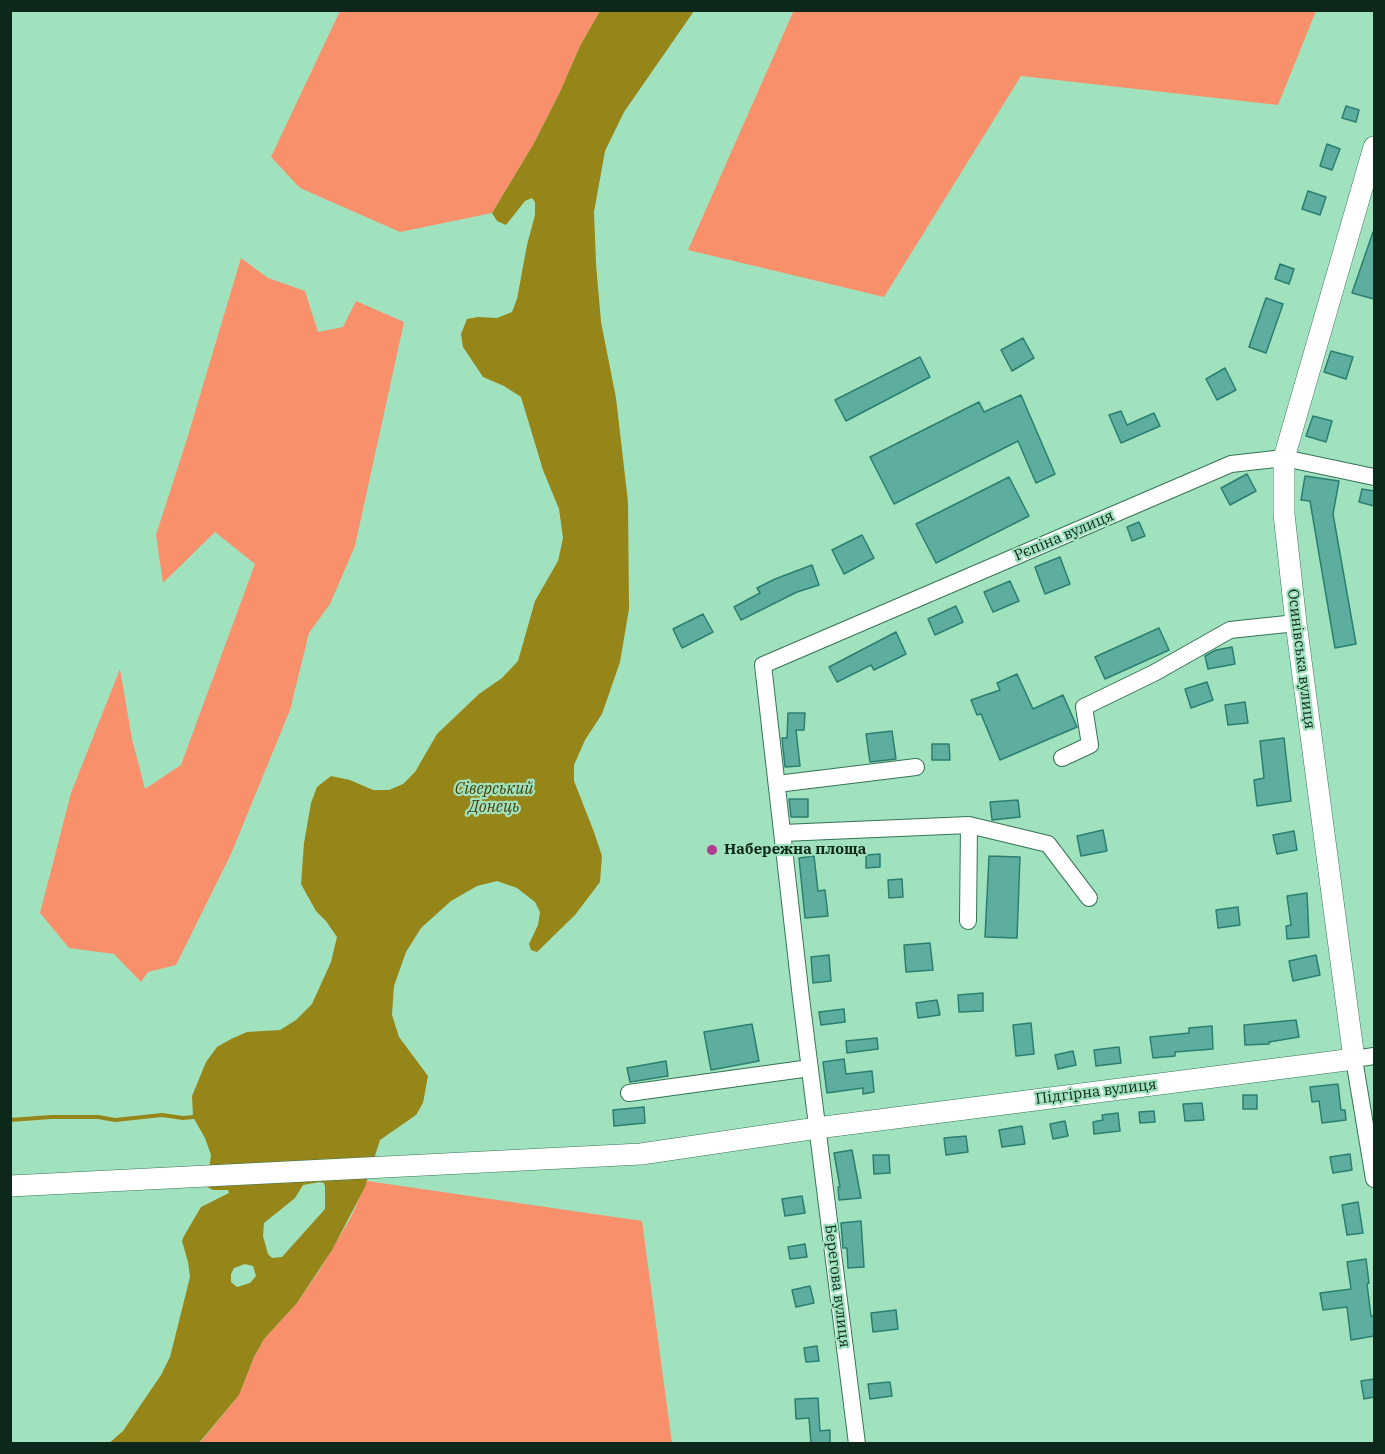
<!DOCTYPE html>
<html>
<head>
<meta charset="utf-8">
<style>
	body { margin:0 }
	#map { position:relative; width:1385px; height:1454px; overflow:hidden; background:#a1e2be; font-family:"IBM Plex Serif",serif }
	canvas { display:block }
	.frame { position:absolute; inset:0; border:12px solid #0d271a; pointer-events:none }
</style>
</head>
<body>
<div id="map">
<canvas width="1385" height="1454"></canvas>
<div class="frame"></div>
</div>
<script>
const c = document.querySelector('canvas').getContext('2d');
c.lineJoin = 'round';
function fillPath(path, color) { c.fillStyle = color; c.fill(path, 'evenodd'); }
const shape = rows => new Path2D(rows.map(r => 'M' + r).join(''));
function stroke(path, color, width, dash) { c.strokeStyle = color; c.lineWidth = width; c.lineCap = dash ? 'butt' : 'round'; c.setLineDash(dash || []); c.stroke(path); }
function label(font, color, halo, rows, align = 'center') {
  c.font = font + ' "IBM Plex Serif",serif'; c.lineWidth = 4.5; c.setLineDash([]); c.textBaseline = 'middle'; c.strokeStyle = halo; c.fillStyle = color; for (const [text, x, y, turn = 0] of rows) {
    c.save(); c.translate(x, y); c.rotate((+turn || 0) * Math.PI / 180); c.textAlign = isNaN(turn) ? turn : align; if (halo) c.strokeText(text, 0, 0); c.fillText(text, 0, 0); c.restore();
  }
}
const green = shape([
	[794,10,1316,10,1316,11,1278,105,1021,76,884,297,688,250],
	[340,11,600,11,580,46,559,94,533,145,492,213,400,232,300,188,271,157],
	[241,258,268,278,305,291,318,332,343,327,356,301,404,322,355,546,330,604,309,633,290,710,231,854,176,965,148,972,141,982,114,954,69,948,40,913,71,793,120,669,132,739,145,789,181,765,255,564,215,532,163,583,156,535,187,439],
	[367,1181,642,1221,672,1443,199,1444,239,1395,254,1357,264,1339,297,1303,319,1271,351,1217]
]);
const water = shape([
	[600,11,694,11,624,112,605,151,594,212,596,264,601,322,616,398,628,502,629,609,620,662,602,714,585,740,574,765,574,781,594,832,602,856,600,882,575,915,537,952,531,950,529,944,538,925,540,912,535,902,517,888,497,881,477,886,451,901,421,928,406,952,394,986,392,1015,399,1037,428,1076,423,1103,416,1115,380,1140,365,1187,332,1250,297,1303,264,1339,254,1357,239,1395,199,1443,108,1444,123,1431,161,1375,170,1357,190,1277,188,1262,182,1241,184,1236,201,1207,229,1193,228,1190,213,1190,207,1187,211,1155,205,1138,193,1117,192,1096,206,1062,217,1047,231,1039,247,1032,280,1030,296,1020,312,1004,331,962,337,937,326,921,316,911,301,884,304,843,311,803,317,787,331,776,350,780,373,790,389,790,403,784,415,772,437,734,479,694,502,678,518,661,535,601,558,561,563,538,559,509,543,470,521,397,504,386,483,377,463,347,461,334,467,319,478,317,497,318,512,312,517,299,527,245,535,215,535,202,532,198,525,201,506,225,497,221,492,213,533,145,559,94,580,46],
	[320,1182,324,1183,325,1187,325,1209,282,1257,272,1258,268,1254,263,1236,264,1223,295,1198,303,1185],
	[245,1264,253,1266,256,1276,250,1283,237,1287,231,1282,231,1274,234,1268]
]);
const stream = shape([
	[10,1120,51,1117,98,1117,115,1120,162,1115,183,1118,193,1117]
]);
const building = shape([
	[1346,106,1359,110,1356,122,1342,118,1346,106],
	[1327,144,1340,149,1332,170,1320,166,1327,144],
	[1308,191,1326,197,1320,215,1302,209,1308,191],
	[1373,232,1374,232,1374,299,1352,293,1373,232],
	[1280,264,1294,269,1289,284,1275,279,1280,264],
	[1266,298,1283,304,1266,353,1249,347,1266,298],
	[1023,338,1034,358,1012,371,1001,350,1023,338],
	[1331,351,1353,357,1346,379,1324,372,1331,351],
	[920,357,930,377,846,421,835,400,920,357],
	[1225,368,1236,390,1217,400,1206,379,1225,368],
	[1021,395,1055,474,1036,483,1018,441,894,504,870,457,979,402,984,412,1021,395],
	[1121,411,1127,425,1154,413,1160,426,1121,443,1109,415,1121,411],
	[1313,416,1332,421,1326,442,1306,436,1313,416],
	[1247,474,1256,491,1230,505,1221,488,1247,474],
	[1305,476,1339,481,1333,514,1356,644,1335,648,1310,501,1301,500,1305,476],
	[1009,477,1029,516,936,563,916,524,1009,477],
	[1362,489,1374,491,1374,506,1359,502,1362,489],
	[1139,522,1145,536,1132,541,1127,527,1139,522],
	[862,535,874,558,844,574,832,550,862,535],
	[1060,557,1070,584,1045,594,1035,567,1060,557],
	[812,565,819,585,797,592,741,620,734,607,760,593,757,588,775,579,812,565],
	[1010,581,1019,601,993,612,984,592,1010,581],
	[956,606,963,622,935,635,928,619,956,606],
	[703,614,713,632,682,648,673,629,703,614],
	[1159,628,1169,650,1105,679,1095,657,1159,628],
	[896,632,906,654,874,670,871,665,837,682,829,667,896,632],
	[1232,647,1235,664,1208,669,1205,656,1216,650,1232,647],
	[1017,674,1033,709,1063,695,1077,727,1000,760,981,714,977,715,971,700,1000,690,997,683,1017,674],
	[1207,682,1213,700,1191,708,1185,689,1207,682],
	[1245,702,1248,723,1228,725,1225,705,1245,702],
	[788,713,805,713,804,730,796,730,800,766,785,767,782,738,787,738,788,713],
	[892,731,896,759,870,762,866,734,892,731],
	[1284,738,1291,801,1257,806,1254,780,1264,778,1260,741,1284,738],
	[932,744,949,744,950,760,932,760,932,744],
	[789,799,808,799,808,817,791,817,789,799],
	[1018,800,1020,817,992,820,990,802,1018,800],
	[1103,830,1107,851,1081,856,1077,836,1103,830],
	[1294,831,1297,850,1277,854,1273,835,1294,831],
	[880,854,880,867,866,868,866,855,880,854],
	[814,856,818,891,825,890,828,916,805,918,799,858,814,856],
	[989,856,1020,857,1017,938,985,937,989,856],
	[902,879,903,897,889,898,888,880,902,879],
	[1307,893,1309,937,1287,939,1286,926,1291,925,1287,896,1307,893],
	[1238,907,1240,925,1218,928,1216,910,1238,907],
	[930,943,933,970,906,972,904,945,930,943],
	[829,955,831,981,813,983,811,957,829,955],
	[1316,955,1320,975,1293,981,1289,961,1316,955],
	[983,993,983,1011,959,1012,958,995,983,993],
	[937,1000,940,1015,918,1018,916,1003,937,1000],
	[844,1009,845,1022,821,1025,819,1012,844,1009],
	[1296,1020,1299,1037,1269,1042,1269,1044,1245,1045,1244,1025,1296,1020],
	[1031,1023,1034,1054,1016,1056,1013,1025,1031,1023],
	[752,1024,759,1061,711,1070,704,1032,752,1024],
	[1212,1026,1213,1049,1175,1052,1175,1056,1153,1058,1150,1037,1189,1033,1189,1028,1212,1026],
	[877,1038,878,1049,847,1053,846,1041,877,1038],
	[1119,1047,1121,1063,1096,1066,1094,1050,1119,1047],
	[1073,1051,1076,1065,1058,1069,1055,1055,1073,1051],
	[844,1059,846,1074,872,1071,874,1092,863,1094,863,1088,827,1093,823,1062,844,1059],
	[666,1061,668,1076,630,1082,627,1068,666,1061],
	[1338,1084,1341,1110,1345,1110,1346,1120,1322,1123,1319,1101,1312,1102,1310,1087,1338,1084],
	[1243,1095,1257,1095,1257,1109,1243,1109,1243,1095],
	[1202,1103,1204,1120,1185,1121,1183,1104,1202,1103],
	[644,1107,645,1123,614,1126,613,1110,644,1107],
	[1154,1111,1155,1122,1140,1123,1139,1112,1154,1111],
	[1118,1113,1120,1131,1094,1134,1093,1122,1103,1120,1102,1115,1118,1113],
	[1065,1121,1068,1136,1053,1139,1050,1124,1065,1121],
	[1022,1126,1025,1144,1002,1147,999,1130,1022,1126],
	[966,1136,968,1152,946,1155,944,1138,966,1136],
	[852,1150,861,1198,839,1200,838,1187,840,1187,834,1153,852,1150],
	[1350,1154,1352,1170,1333,1173,1330,1157,1350,1154],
	[873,1155,889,1155,890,1173,874,1174,873,1155],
	[802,1196,805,1213,785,1216,782,1199,802,1196],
	[1358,1202,1363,1233,1347,1235,1342,1205,1358,1202],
	[861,1221,864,1267,848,1268,847,1248,843,1248,841,1223,861,1221],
	[805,1244,807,1257,790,1259,788,1247,805,1244],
	[1366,1259,1369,1283,1367,1284,1371,1316,1374,1316,1374,1336,1351,1340,1347,1307,1323,1310,1320,1293,1351,1289,1347,1262,1366,1259],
	[810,1286,814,1303,796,1307,792,1290,810,1286],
	[896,1310,898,1329,873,1332,871,1313,896,1310],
	[817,1346,819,1361,806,1362,804,1348,817,1346],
	[1374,1379,1374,1397,1364,1399,1361,1381,1374,1379],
	[890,1382,892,1396,870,1399,868,1384,890,1382],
	[818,1398,820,1431,830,1430,830,1443,811,1443,809,1418,796,1419,795,1399,818,1398]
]);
const minor = shape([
	[1062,758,1090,745,1084,707,1154,673,1230,630,1296,623],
	[777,784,916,767],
	[783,833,969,825,1048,844,1089,898],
	[968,921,969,825],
	[1374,1056,1354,1059,1374,1179],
	[629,1093,810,1068],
	[857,1444,801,998,763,665,1231,464,1284,458,1374,477]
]);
const major = shape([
	[10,1186,641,1154,817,1128,1354,1059,1296,623,1284,514,1284,458,1374,147]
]);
const markers = [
	[712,850,6,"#b03a92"]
];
const streetNames = [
	["Рєпіна вулиця",1064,536,-23],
	["Осинівська вулиця",1301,659,83],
	["Підгірна вулиця",1096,1092,-7],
	["Берегова вулиця",837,1286,83]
];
const poiNames = [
	["Набережна площа",724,850]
];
const waterNames = [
	["Сіверський",494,789],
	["Донець",494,807]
];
fillPath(green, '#f9906c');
fillPath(water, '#968519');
stroke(stream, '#968519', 4);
fillPath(building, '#5eae9f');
stroke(building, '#2a7f70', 1.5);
stroke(minor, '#357455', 18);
stroke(major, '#357455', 22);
stroke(minor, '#fff', 16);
stroke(major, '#fff', 21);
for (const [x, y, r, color] of markers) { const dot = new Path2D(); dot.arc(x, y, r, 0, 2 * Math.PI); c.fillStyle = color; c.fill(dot); stroke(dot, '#a1e2be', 2); }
label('15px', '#0d271a', '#a1e2be', streetNames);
label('bold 15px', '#0d271a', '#a1e2be', poiNames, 'left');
label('italic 16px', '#494108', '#a1e2be', waterNames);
</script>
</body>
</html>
